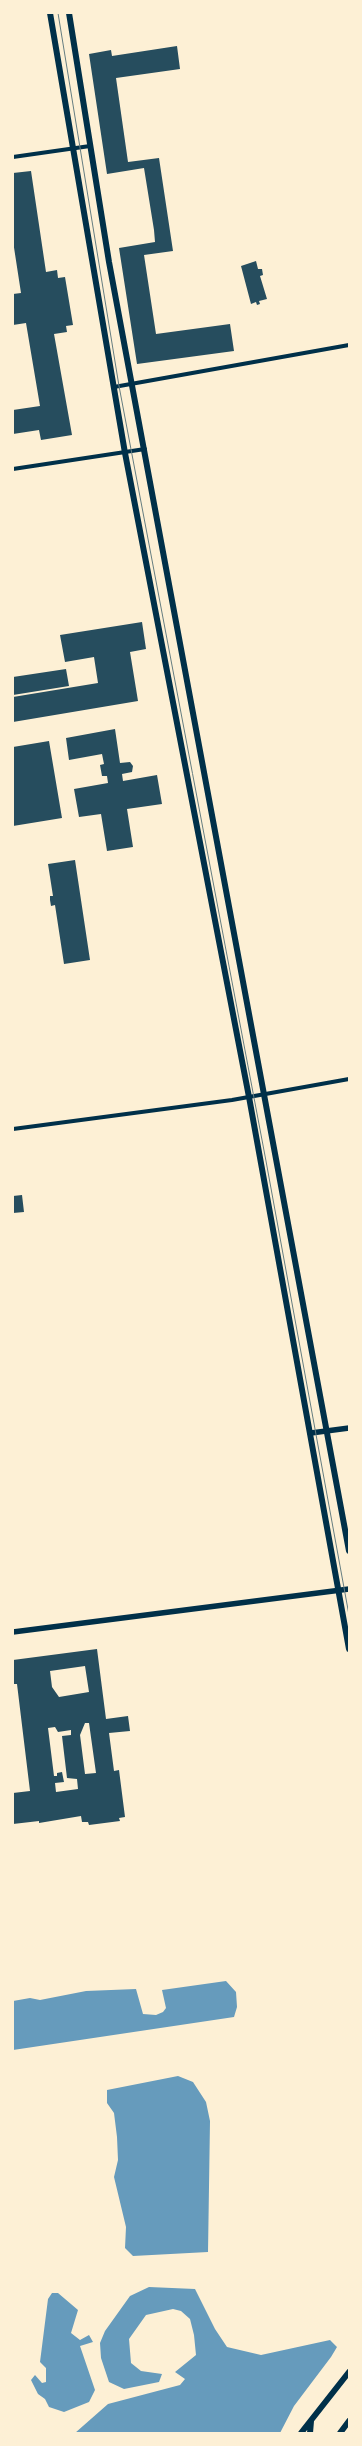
<!DOCTYPE html>
<html>
<head>
<meta charset="utf-8">
<style>
	body { margin:0 }
	#map { position:relative; width:362px; height:2446px; overflow:hidden; background:#fdf0d5; font-family:"Work Sans",sans-serif }
	canvas { display:block }
	.frame { position:absolute; inset:0; border:14px solid #fdf0d5; pointer-events:none }
</style>
</head>
<body>
<div id="map">
<canvas width="362" height="2446"></canvas>
<div class="frame"></div>
</div>
<script>
const c = document.querySelector('canvas').getContext('2d');
c.lineJoin = 'round';
function fillPath(path, color) { c.fillStyle = color; c.fill(path, 'evenodd'); }
const shape = rows => new Path2D(rows.map(r => 'M' + r).join(''));
function stroke(path, color, width, dash) { c.strokeStyle = color; c.lineWidth = width; c.lineCap = dash ? 'butt' : 'round'; c.setLineDash(dash || []); c.stroke(path); }
const water = shape([
	[226,1981,236,1992,237,2007,234,2017,13,2050,13,2001,30,1998,40,2000,86,1991,136,1989,143,2014,156,2015,163,2012,166,2008,162,1990],
	[178,2076,193,2082,206,2102,210,2121,208,2252,133,2256,125,2248,126,2227,114,2177,118,2160,117,2137,114,2113,107,2103,107,2090],
	[149,2287,195,2289,215,2329,227,2347,261,2355,330,2340,337,2347,331,2357,294,2406,280,2433,75,2433,108,2404,180,2385,185,2379,175,2372,196,2355,194,2335,190,2319,181,2311,173,2309,146,2315,129,2339,131,2363,141,2371,162,2374,159,2382,124,2389,109,2382,101,2358,100,2343,105,2331,130,2296],
	[52,2293,58,2293,78,2310,71,2333,80,2340,89,2335,93,2342,80,2346,95,2390,89,2402,64,2412,49,2407,45,2399,38,2394,31,2380,35,2375,42,2383,46,2382,46,2368,40,2362,48,2299]
]);
const building = shape([
	[177,46,180,69,116,78,128,162,159,158,173,251,144,255,156,334,230,324,234,351,137,364,119,248,155,242,154,230,144,168,107,174,89,54,111,50,112,56],
	[31,171,46,272,57,270,58,278,65,277,73,325,66,326,67,332,54,334,72,435,41,440,39,430,13,434,13,410,40,406,26,323,13,325,13,294,21,293,13,241,13,173],
	[256,261,258,269,262,269,263,275,260,276,267,299,259,301,260,304,257,305,256,302,251,304,241,266],
	[142,622,146,649,130,652,138,701,13,722,13,697,98,683,94,657,65,662,60,635],
	[66,669,69,686,13,695,13,677],
	[115,729,120,763,130,762,133,766,132,772,122,774,123,781,157,775,162,804,127,809,133,847,107,851,101,814,79,817,74,789,108,783,107,776,102,776,100,765,104,764,102,754,69,760,66,738],
	[49,741,62,818,13,826,13,747],
	[75,860,90,960,64,964,55,905,51,906,50,900,50,896,53,896,48,864],
	[22,1195,24,1212,13,1213,13,1196],
	[97,1649,106,1719,128,1716,130,1731,109,1733,114,1771,119,1770,125,1817,119,1818,120,1821,89,1825,88,1822,82,1822,81,1816,39,1823,39,1821,13,1824,13,1793,30,1791,17,1684,13,1684,13,1660],
	[85,1666,89,1692,59,1697,52,1687,50,1671],
	[85,1723,89,1723,96,1773,85,1774,80,1735],
	[55,1727,58,1732,71,1730,71,1735,62,1736,67,1778,77,1779,78,1789,56,1792,55,1783,64,1782,62,1772,57,1773,57,1776,54,1776,48,1728]
]);
const minor = shape([
	[13,157,90,146],
	[114,387,349,345],
	[13,469,145,449],
	[13,1129,232,1100,349,1079]
]);
const tertiary = shape([
	[311,1433,349,1428],
	[13,1632,349,1589]
]);
const secondary = shape([
	[50,13,125,453,249,1097,349,1649],
	[69,13,109,262,349,1551],
	[301,2433,349,2372],
	[310,2433,311,2421],
	[340,2433,349,2421]
]);
const tram = shape([
	[58,13,119,386,266,1161,349,1615]
]);
fillPath(water, '#669bbc');
fillPath(building, '#264d5e');
stroke(minor, '#003049', 4);
stroke(tertiary, '#003049', 5.5);
stroke(secondary, '#003049', 6);
stroke(tram, '#657d81', 1);
</script>
</body>
</html>
